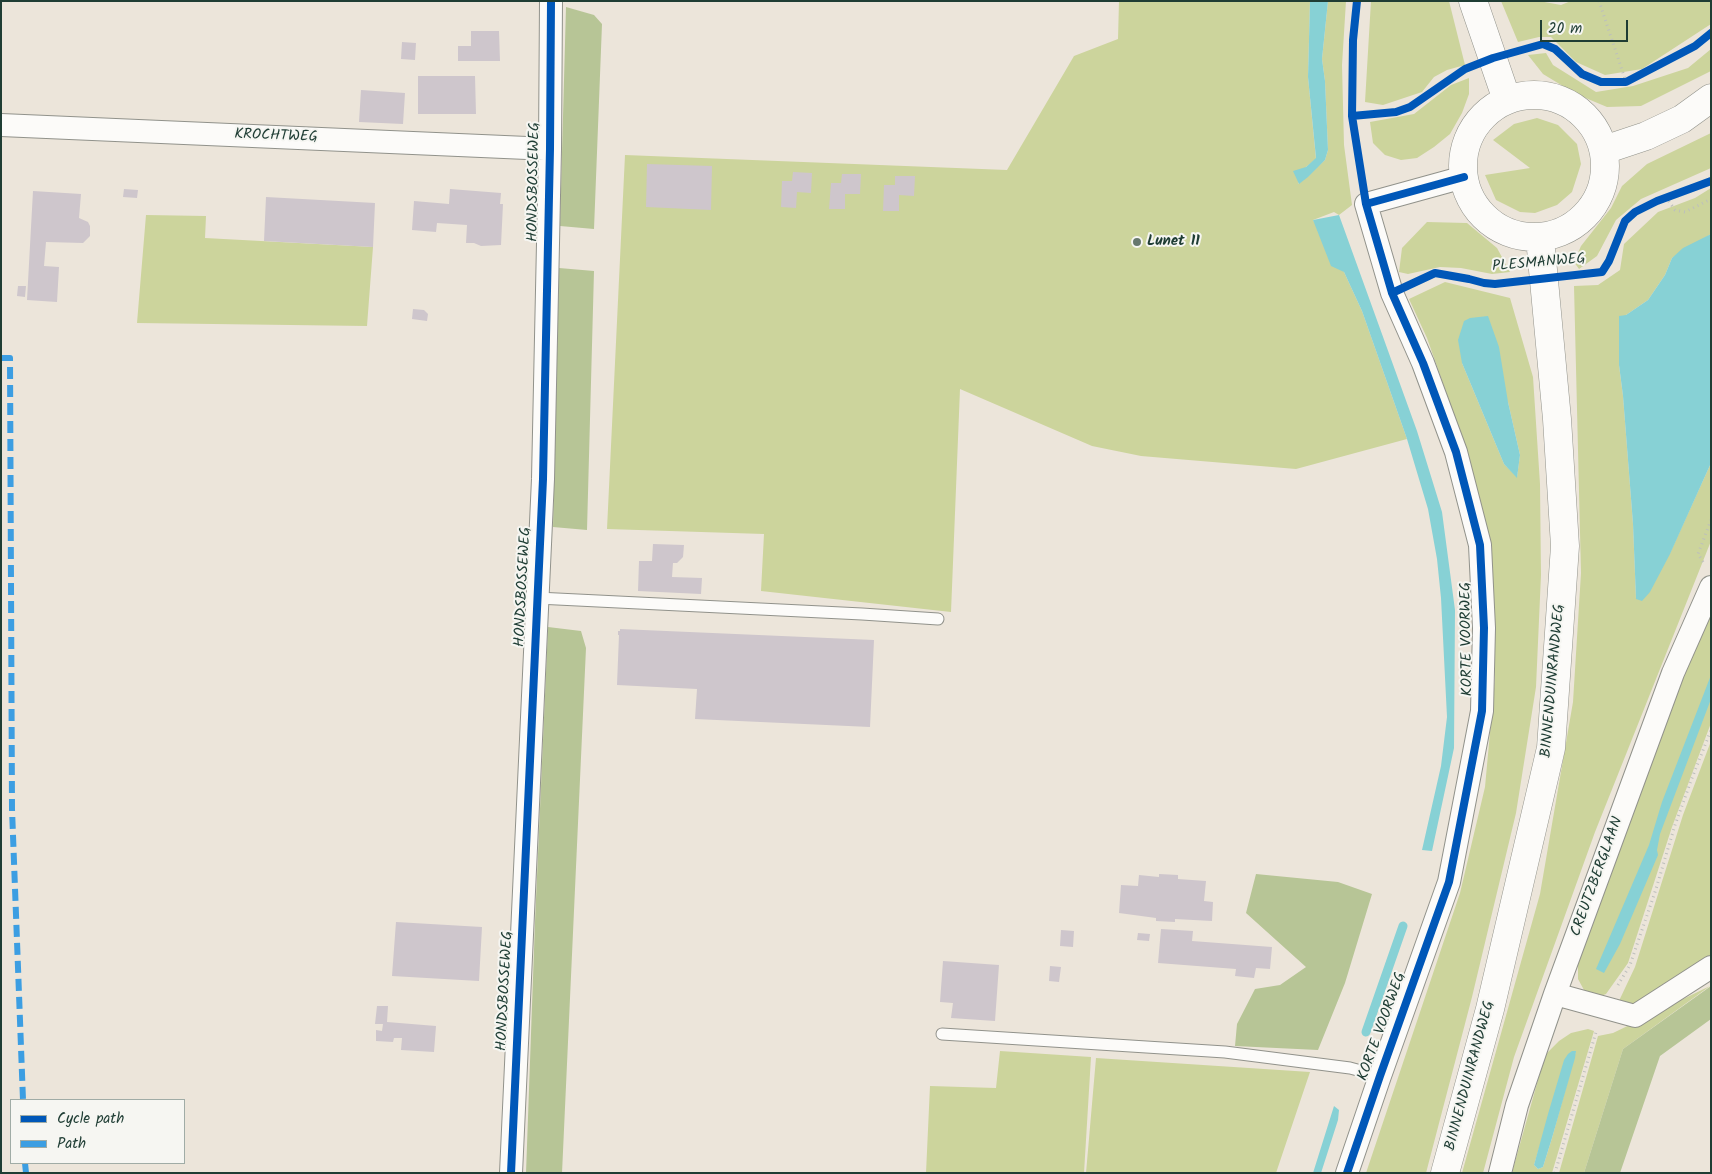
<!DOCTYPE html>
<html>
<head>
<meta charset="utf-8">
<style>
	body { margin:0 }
	#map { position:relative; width:1712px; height:1174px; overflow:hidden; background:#ece5da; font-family:Kalam,sans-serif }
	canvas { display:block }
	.frame { position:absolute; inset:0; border:2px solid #1f3d34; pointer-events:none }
	.legend { position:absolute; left:10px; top:1099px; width:175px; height:65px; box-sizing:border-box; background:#f6f6f2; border:1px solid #a0aca6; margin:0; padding:6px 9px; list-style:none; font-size:15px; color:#1f3d34 }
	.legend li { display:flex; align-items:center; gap:10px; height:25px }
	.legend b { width:25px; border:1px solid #a0aca6 }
	.scale { position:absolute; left:1540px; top:20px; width:88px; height:22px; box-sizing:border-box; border:2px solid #1f3d34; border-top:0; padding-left:6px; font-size:15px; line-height:18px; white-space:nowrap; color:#1f3d34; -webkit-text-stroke:4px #f6f6f2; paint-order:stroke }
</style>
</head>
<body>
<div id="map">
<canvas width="1712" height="1174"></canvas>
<div class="frame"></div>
<ul class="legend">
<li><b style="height:6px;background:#0057b8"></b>Cycle path</li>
<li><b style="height:6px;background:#3c9ee2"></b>Path</li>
</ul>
<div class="scale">20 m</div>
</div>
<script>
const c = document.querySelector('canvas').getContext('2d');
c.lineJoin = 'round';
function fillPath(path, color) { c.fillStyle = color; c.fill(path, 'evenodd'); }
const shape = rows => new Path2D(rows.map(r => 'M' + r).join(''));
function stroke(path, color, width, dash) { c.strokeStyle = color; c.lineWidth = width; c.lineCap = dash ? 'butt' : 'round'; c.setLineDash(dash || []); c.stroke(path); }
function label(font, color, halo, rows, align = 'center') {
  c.font = font + ' Kalam,sans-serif'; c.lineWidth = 4; c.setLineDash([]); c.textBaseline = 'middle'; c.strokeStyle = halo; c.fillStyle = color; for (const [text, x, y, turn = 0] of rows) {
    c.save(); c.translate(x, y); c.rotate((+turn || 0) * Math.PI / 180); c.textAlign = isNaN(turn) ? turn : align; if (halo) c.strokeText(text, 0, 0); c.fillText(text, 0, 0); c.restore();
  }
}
const green = shape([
	[1119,1,1310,1,1308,77,1316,159,1306,167,1298,184,1325,160,1328,150,1325,81,1322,59,1328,1,1346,1,1342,65,1344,145,1352,205,1339,215,1334,212,1313,220,1344,272,1362,311,1407,439,1296,469,1141,456,1092,446,960,389,951,612,761,591,764,534,607,529,625,155,1007,170,1074,56,1118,39],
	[1371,1,1449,1,1465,65,1447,70,1434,77,1422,92,1383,105,1365,102],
	[1501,1,1539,1,1561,5,1571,1,1711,1,1711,24,1642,69,1605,75,1576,62,1551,37,1539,37,1518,42],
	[1711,49,1711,71,1641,106,1607,107,1576,94,1543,74,1528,55,1546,53,1553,65,1596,92,1633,86,1688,68],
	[1469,78,1469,94,1462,113,1450,134,1434,147,1417,158,1401,160,1385,155,1373,143,1370,122,1414,114,1451,85],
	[1537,118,1558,125,1577,144,1581,164,1572,192,1557,205,1535,213,1520,212,1496,200,1485,175,1530,168,1493,140,1514,124],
	[1711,133,1711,168,1641,199,1616,220,1597,256,1579,269,1574,262,1581,246,1611,208,1622,186,1647,164],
	[1711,188,1711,234,1672,258,1665,275,1648,300,1626,315,1619,365,1623,396,1633,524,1636,599,1670,553,1711,463,1711,541,1595,832,1514,1057,1483,1173,1462,1173,1540,894,1573,702,1581,573,1574,286,1598,285,1620,270,1624,244,1658,212,1695,198],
	[146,215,206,216,205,238,373,247,367,326,137,323],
	[1427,222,1467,223,1497,248,1510,272,1492,274,1461,268,1440,267,1408,274,1399,272,1402,248],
	[1445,282,1510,298,1533,377,1540,484,1541,575,1536,687,1516,813,1472,997,1426,1173,1366,1173,1460,893,1485,787,1495,678,1494,596,1469,457,1427,338,1409,299],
	[1462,363,1508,402,1520,455,1517,477,1504,464],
	[1711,610,1711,723,1672,827,1628,963,1606,994,1598,997,1584,990,1578,979,1578,958,1682,677],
	[1711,741,1711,957,1637,1005,1618,1003,1635,967,1683,815],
	[1710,986,1623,1049,1584,1173,1559,1173,1598,1036,1613,1033],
	[1588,1029,1594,1031,1552,1173,1513,1173,1513,1169,1545,1055,1559,1041,1571,1033],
	[1576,1051,1552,1138,1543,1167,1538,1169,1534,1165,1540,1145],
	[1000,1051,1091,1057,1084,1173,926,1173,930,1086,996,1088],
	[1096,1058,1310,1072,1276,1173,1086,1173]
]);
const forest = shape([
	[566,7,594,15,602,24,594,229,560,226],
	[559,268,594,271,587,530,553,527],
	[548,627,581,631,586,648,562,1173,526,1173,535,922],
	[1256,874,1338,882,1372,894,1345,983,1318,1050,1235,1046,1237,1024,1255,989,1280,985,1306,967,1246,913],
	[1711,986,1711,1019,1660,1056,1620,1173,1584,1173,1623,1049]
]);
const water = shape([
	[1310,1,1328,1,1322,59,1325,81,1328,150,1325,160,1308,177,1299,184,1293,171,1306,167,1316,158,1308,77],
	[1339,215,1417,431,1442,512,1455,610,1454,748,1432,851,1422,850,1441,766,1447,717,1441,598,1437,559,1428,509,1407,439,1362,311,1344,272,1331,266,1313,220],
	[1711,234,1711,463,1670,554,1650,592,1642,601,1636,599,1633,524,1623,396,1619,365,1619,316,1626,315,1648,300,1665,275,1672,258,1683,248],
	[1488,316,1499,347,1508,402,1520,455,1517,478,1504,464,1462,363,1458,340,1464,321,1470,318],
	[1711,675,1711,699,1660,834,1657,850,1658,855,1620,944,1604,973,1596,969,1649,845,1662,802],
	[1572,1051,1576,1051,1575,1058,1552,1138,1543,1167,1538,1169,1534,1165,1548,1114,1564,1060,1568,1054],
	[1334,1106,1339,1110,1338,1120,1321,1173,1313,1173]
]);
const stream = shape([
	[1366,1032,1403,926]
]);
const building = shape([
	[471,31,499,31,500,61,458,61,458,46,471,46],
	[402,42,416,43,415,60,401,59],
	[418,76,475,76,476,114,418,114],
	[361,90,405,93,403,124,359,122],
	[647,164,712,166,711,210,646,207],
	[793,172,812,173,811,193,797,192,796,208,781,207,782,181,792,181],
	[842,174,861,174,860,194,845,194,845,209,829,209,831,183,841,183],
	[895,176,915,176,914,196,899,195,899,211,883,211,884,185,895,185],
	[124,189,138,190,137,198,123,197],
	[450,189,501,193,500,204,503,204,501,245,481,246,474,243,466,243,467,225,437,223,436,232,412,230,414,201,449,204],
	[33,191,81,194,79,218,88,222,90,226,90,236,83,243,46,242,44,266,59,267,57,302,27,300],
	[266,197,375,203,373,247,264,241],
	[18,286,26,286,25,297,17,296],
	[413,309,424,310,428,314,427,321,412,319],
	[653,544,684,545,683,557,677,563,673,563,672,577,702,578,701,594,638,591,639,561,652,561],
	[620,629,874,640,870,727,695,719,697,689,617,685,619,635,618,635,618,631,620,631],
	[1159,874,1178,875,1178,879,1206,881,1204,901,1213,902,1212,921,1175,919,1175,922,1156,921,1156,918,1119,913,1121,885,1138,886,1139,875,1159,877],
	[396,922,482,927,479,981,392,976],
	[1161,929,1193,931,1192,941,1272,947,1270,969,1256,968,1254,978,1235,976,1236,969,1158,963],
	[1061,930,1074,931,1073,947,1060,946],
	[1138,933,1150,934,1149,941,1137,940],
	[943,961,999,965,995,1021,951,1018,953,1003,940,1002],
	[1050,966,1061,967,1059,982,1049,981],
	[377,1006,388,1006,387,1022,436,1026,434,1052,401,1050,402,1038,394,1038,393,1042,376,1041,376,1030,382,1031,383,1024,375,1024]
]);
const path = shape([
	[1599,1,1626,82],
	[1666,197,1675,210,1685,212,1711,199],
	[1703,562,1698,554,1711,520],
	[1618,985,1630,965,1656,889,1675,825,1692,778,1711,730],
	[1555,1173,1596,1032]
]);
const lane = shape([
	[537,598,862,614,938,619],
	[942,1034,1225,1052,1350,1068,1380,1076]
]);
const street = shape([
	[1,125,550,149],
	[1555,994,1635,1016,1711,967],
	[511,1173,543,479,550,149,551,1],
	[1347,1173,1380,1076,1449,882,1482,711,1484,628,1480,545,1456,452,1423,363,1392,293,1366,204,1464,177],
	[1500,1173,1517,1105,1555,994,1673,673,1711,587]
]);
const secondary = shape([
	[1604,150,1646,136,1682,119,1711,98]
]);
const primary = shape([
	[1473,1,1507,100],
	'1463 166a71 71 0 1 1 142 0a71 71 0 1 1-142 0Z',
	[1445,1173,1490,1009,1551,748,1565,546,1557,419,1540,238]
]);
const quiet = shape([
	[1,358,10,358,12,809,23,1100],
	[25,1163,26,1173]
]);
const cycleway = shape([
	[1352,116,1396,112,1410,107,1465,69,1493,58,1543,44,1555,49,1582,74,1601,82,1626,82,1695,46,1711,33],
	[1366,204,1464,177],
	[1392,293,1435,273,1469,279,1484,283,1495,284,1602,272,1609,261,1625,221,1635,212,1657,201,1711,181],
	[511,1173,543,479,550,149,551,1],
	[1347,1173,1380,1076,1449,882,1482,711,1484,628,1480,545,1456,452,1423,363,1392,293,1366,204,1352,116,1353,40,1357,1]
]);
const markers = [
	[1137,242,5,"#67786e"]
];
const streetNames = [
	["KROCHTWEG",276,137,2],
	["HONDSBOSSEWEG",535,182,-89],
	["PLESMANWEG",1539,264,-5],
	["HONDSBOSSEWEG",524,587,-87],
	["KORTE VOORWEG",1468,639,-91],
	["BINNENDUINRANDWEG",1554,681,-85],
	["CREUTZBERGLAAN",1598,877,-70],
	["HONDSBOSSEWEG",506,991,-87],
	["KORTE VOORWEG",1383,1027,-70],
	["BINNENDUINRANDWEG",1471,1076,-75]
];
const poiNames = [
	["Lunet 11",1147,242]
];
fillPath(green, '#ccd49c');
fillPath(forest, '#b7c596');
fillPath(water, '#87d1d5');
stroke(stream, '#87d1d5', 9);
fillPath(building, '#cec6cc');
stroke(lane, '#91928b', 13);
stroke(street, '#91928b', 24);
stroke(secondary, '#91928b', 29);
stroke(primary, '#91928b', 29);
stroke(path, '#bdbfbc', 3, [1, 4]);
stroke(lane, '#fcfbf9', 11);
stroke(street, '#fcfbf9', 22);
stroke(secondary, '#fcfbf9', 28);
stroke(primary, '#fcfbf9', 28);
stroke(quiet, '#3c9ee2', 6, [12, 6]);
stroke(cycleway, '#0057b8', 8);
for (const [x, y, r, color] of markers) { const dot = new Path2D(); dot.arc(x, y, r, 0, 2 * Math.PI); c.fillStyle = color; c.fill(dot); stroke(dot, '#f6f6f2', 2); }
label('15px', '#1f3d34', '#f6f6f2', streetNames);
label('bold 15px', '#1f3d34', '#f6f6f2', poiNames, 'left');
</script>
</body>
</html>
